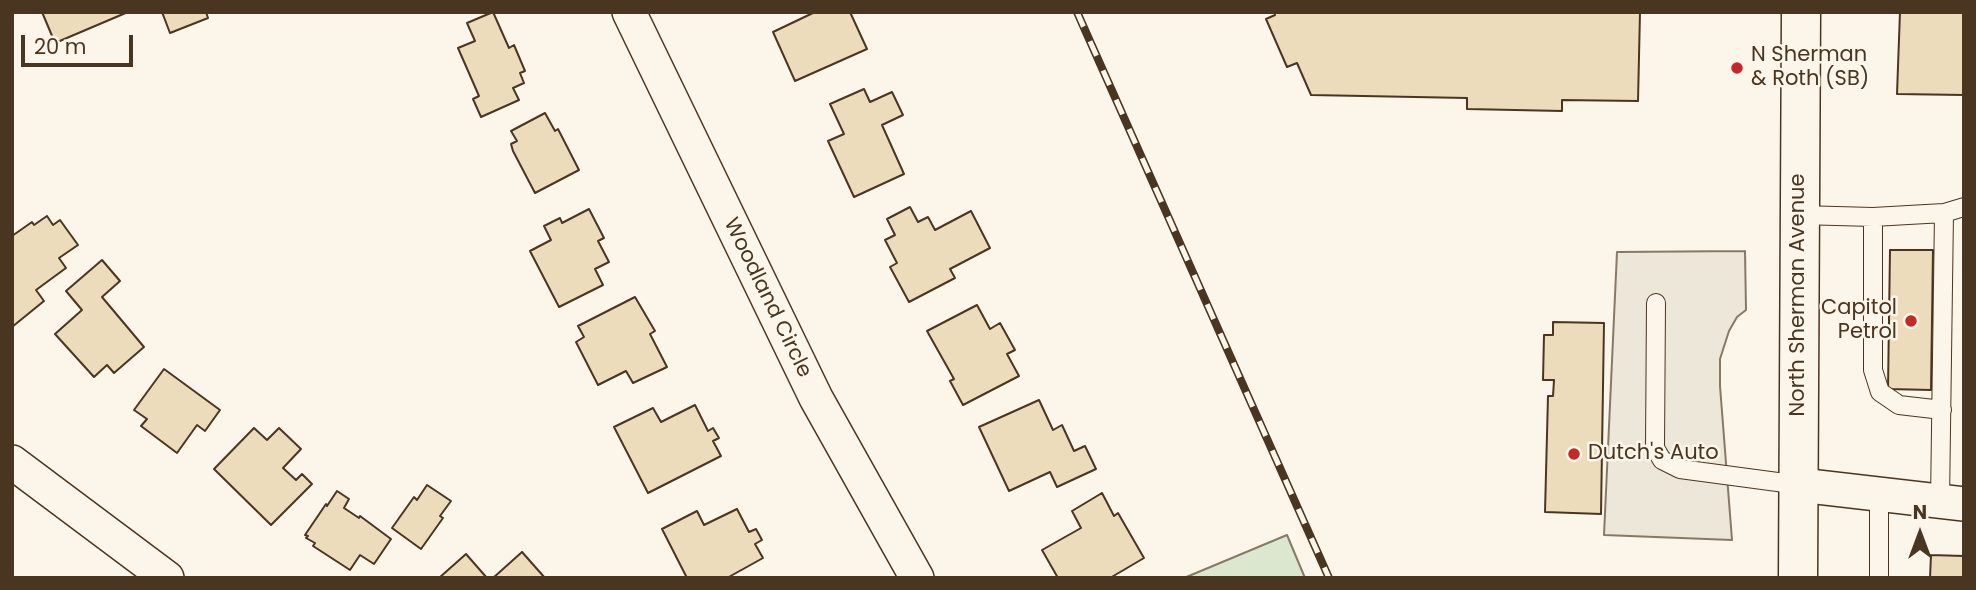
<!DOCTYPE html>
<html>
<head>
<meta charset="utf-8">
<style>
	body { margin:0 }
	#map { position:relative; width:1976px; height:590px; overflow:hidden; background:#fbf6e9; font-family:Poppins,sans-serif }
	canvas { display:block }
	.frame { position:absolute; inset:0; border:14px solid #4a3520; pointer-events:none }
	.north { position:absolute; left:1885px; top:499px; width:70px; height:70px; -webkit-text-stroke:5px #fbf6e9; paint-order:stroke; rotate:0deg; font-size:19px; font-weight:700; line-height:28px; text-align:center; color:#4a3520 }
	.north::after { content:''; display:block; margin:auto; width:24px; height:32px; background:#4a3520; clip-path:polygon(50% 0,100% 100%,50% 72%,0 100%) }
	.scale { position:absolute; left:21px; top:35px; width:112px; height:32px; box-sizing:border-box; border:4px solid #4a3520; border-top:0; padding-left:9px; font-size:21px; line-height:24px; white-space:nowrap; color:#4a3520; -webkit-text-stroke:5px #fbf6e9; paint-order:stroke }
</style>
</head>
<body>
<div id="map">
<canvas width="1976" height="590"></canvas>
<div class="frame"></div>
<div class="north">N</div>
<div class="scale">20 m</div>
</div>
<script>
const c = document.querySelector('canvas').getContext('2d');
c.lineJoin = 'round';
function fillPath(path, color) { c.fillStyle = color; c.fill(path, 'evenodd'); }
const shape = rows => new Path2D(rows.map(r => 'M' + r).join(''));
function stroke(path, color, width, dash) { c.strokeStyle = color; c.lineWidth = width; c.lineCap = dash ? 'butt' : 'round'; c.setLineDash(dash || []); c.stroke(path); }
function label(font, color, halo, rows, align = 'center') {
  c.font = font + ' Poppins,sans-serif'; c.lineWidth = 5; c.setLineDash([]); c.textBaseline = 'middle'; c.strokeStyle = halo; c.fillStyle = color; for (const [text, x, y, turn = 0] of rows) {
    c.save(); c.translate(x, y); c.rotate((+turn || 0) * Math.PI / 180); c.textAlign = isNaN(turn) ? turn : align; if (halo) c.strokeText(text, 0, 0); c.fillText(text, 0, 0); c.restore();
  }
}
const green = shape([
	[1287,535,1305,578,1184,578,1287,535]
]);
const parking = shape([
	[1745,251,1746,310,1737,317,1729,331,1720,359,1720,386,1732,540,1604,535,1617,252,1745,251]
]);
const building = shape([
	[42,12,128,12,55,43,42,12],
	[162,12,206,12,208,18,170,33,162,12],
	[493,12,509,48,514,45,525,71,520,73,524,83,513,88,519,100,481,117,473,99,479,96,458,48,475,41,467,23,493,12],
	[815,12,850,12,867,49,795,81,773,32,815,12],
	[1274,12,1640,12,1638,101,1562,100,1562,111,1467,109,1467,98,1311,95,1297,63,1287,67,1266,19,1275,15,1274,12],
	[1900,12,1964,12,1964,95,1897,94,1900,12],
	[864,89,870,102,892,92,903,115,882,125,904,174,854,197,828,141,844,134,830,104,864,89],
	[545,113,555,131,558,129,579,170,535,193,513,151,511,144,517,141,511,131,545,113],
	[910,207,918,222,928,217,935,230,971,211,990,248,950,269,955,278,909,302,890,267,897,263,885,240,895,235,887,219,910,207],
	[589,209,604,238,598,241,609,262,595,269,603,285,559,307,530,251,551,240,544,226,560,218,562,223,589,209],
	[47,216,53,225,60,220,78,245,59,258,66,268,36,290,44,301,12,327,12,236,32,222,34,225,47,216],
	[1890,250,1933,250,1931,390,1888,389,1890,250],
	[102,260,120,281,102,297,144,347,114,373,107,365,94,377,55,334,82,310,66,291,102,260],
	[635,297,655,331,650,334,667,367,633,383,626,371,598,385,576,342,584,337,578,326,635,297],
	[977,305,990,329,1000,323,1015,350,1007,354,1019,376,963,405,950,381,954,379,927,331,977,305],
	[1553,322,1604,323,1601,514,1545,512,1548,396,1553,396,1554,380,1543,380,1544,335,1553,335,1553,322],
	[164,369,220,410,205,431,197,425,177,453,141,426,147,419,134,410,164,369],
	[1039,400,1053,430,1062,425,1074,451,1085,446,1096,469,1057,487,1050,472,1009,491,979,427,1039,400],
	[695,405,708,431,713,428,719,438,713,441,721,456,648,493,614,427,653,408,661,422,695,405],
	[254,428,267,440,279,428,301,449,283,468,296,480,302,474,312,484,271,525,214,469,254,428],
	[427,485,451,501,440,516,443,518,421,549,392,528,414,497,417,500,427,485],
	[337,491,349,499,344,508,359,518,360,516,391,539,374,564,360,555,350,570,313,546,315,543,306,538,308,536,305,535,326,504,327,506,337,491],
	[1102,493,1114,516,1118,513,1144,558,1110,578,1058,578,1042,550,1081,528,1072,511,1102,493],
	[737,509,749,532,756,529,762,540,755,544,763,558,727,578,687,578,662,529,697,511,704,525,737,509],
	[522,552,545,578,493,578,522,552],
	[466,554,487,578,439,578,466,554],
	[1931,555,1964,556,1964,578,1930,578,1931,555]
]);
const service = shape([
	[1944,213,1964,207],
	[1799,215,1873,217,1944,213,1940,501],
	[1873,217,1873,370,1880,392,1899,405,1942,410],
	[1656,303,1655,448,1662,460,1680,469,1800,485],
	[1879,494,1879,578]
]);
const minor = shape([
	[629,12,816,398,917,578],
	[12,462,167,578],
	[1800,485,1964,504]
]);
const tertiary = shape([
	[1798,578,1801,12]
]);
const rail = shape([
	[1077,12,1329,578]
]);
const markers = [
	[1737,68,7,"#c62828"],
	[1911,321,7,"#c62828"],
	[1574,454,7,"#c62828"]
];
const poiNames = [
	["N Sherman",1751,56],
	["& Roth (SB)",1751,80],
	["Capitol",1897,309,"right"],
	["Petrol",1897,333,"right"],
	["Dutch's Auto",1588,454]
];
const streetNames = [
	["North Sherman Avenue",1799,295,-90],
	["Woodland Circle",767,298,64]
];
fillPath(green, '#dce7d0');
stroke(green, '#887966', 2);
fillPath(parking, '#ede7d9');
stroke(parking, '#887966', 2);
fillPath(building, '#ecdcbc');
stroke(building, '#4a3520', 2);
stroke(service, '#4a3520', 20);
stroke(minor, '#4a3520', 36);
stroke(tertiary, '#4a3520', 41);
stroke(service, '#fbf6e9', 18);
stroke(minor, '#fbf6e9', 33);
stroke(tertiary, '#fbf6e9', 38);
stroke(rail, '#4a3520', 8);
stroke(rail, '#fbf6e9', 5, [16]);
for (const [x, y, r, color] of markers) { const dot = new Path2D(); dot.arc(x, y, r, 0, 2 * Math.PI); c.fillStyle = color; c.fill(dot); stroke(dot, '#fbf6e9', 2.5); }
label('21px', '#4a3520', '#fbf6e9', poiNames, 'left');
label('21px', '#4a3520', '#fbf6e9', streetNames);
</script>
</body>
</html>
